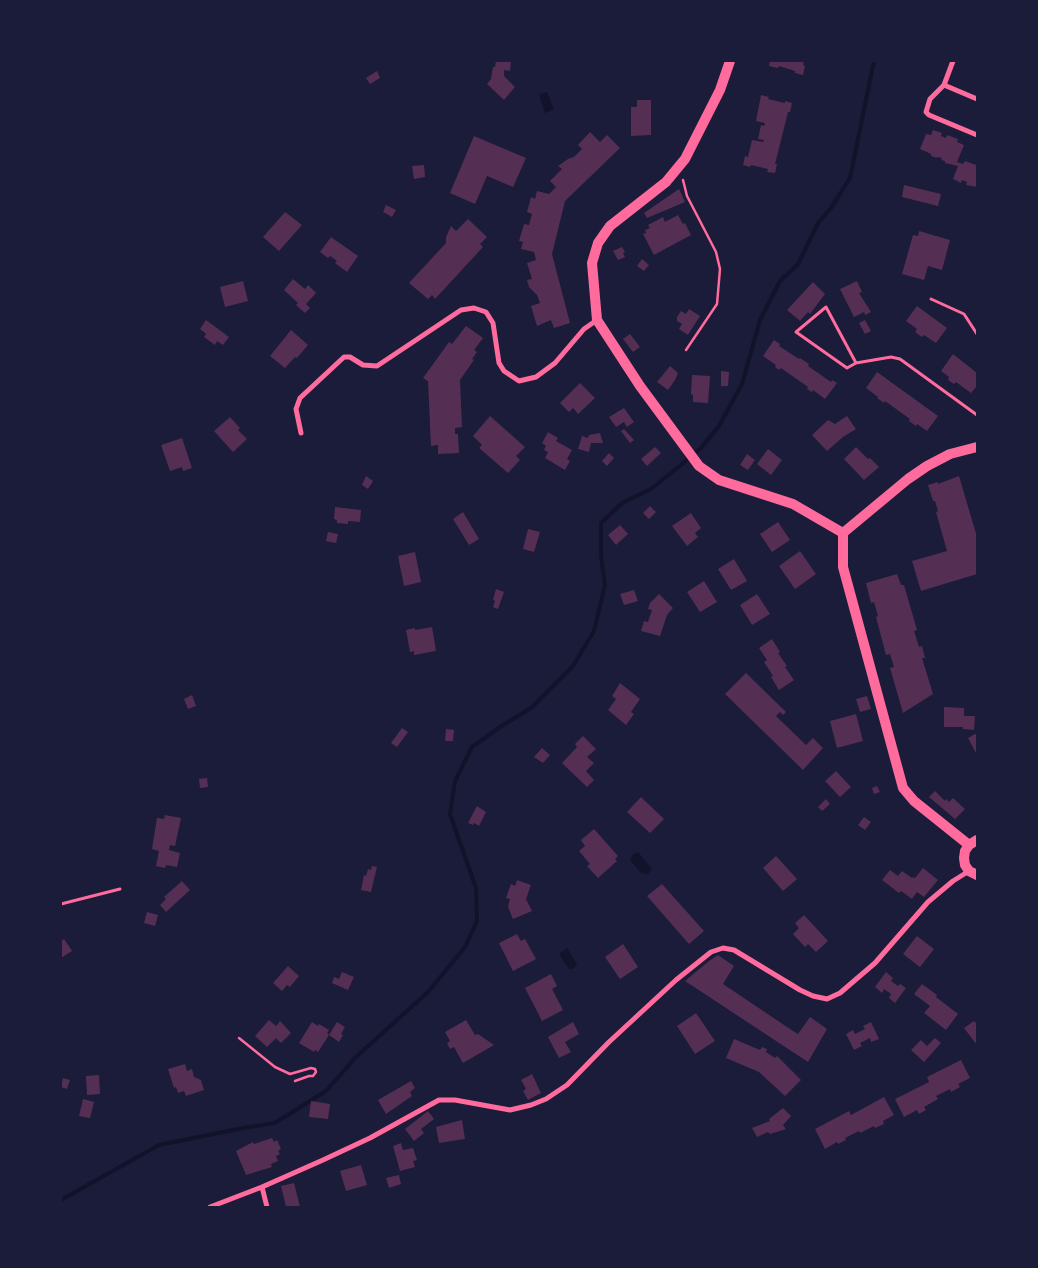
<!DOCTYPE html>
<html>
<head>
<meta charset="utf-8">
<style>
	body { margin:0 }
	#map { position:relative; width:1038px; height:1268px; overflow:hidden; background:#1b1b3a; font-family:"Alegreya Sans",sans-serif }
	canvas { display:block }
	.frame { position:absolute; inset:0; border:62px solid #1b1b3a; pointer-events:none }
</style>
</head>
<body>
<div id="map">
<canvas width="1038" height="1268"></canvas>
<div class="frame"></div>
</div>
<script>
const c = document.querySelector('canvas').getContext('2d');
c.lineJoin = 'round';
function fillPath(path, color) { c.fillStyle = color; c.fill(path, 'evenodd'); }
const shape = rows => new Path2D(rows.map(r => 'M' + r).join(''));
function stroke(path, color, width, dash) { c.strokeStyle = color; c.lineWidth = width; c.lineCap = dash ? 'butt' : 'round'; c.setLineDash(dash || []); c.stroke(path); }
const water = shape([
	[547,92,554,110,545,113,539,95],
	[638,852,652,869,648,874,641,873,630,860,633,854],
	[567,948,577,964,573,969,569,969,559,954]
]);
const stream = shape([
	[61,1200,159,1145,243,1128,275,1123,326,1091,356,1057,428,992,465,947,477,921,476,888,450,814,455,781,472,747,503,725,531,708,573,666,594,631,605,585,601,556,601,523,622,503,651,489,682,464,701,448,719,426,742,384,760,320,780,281,798,264,818,223,831,208,850,178,874,61]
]);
const building = shape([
	[496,61,511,61,510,71,504,70,504,76,515,87,504,100,487,84,491,79,493,67,495,67],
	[770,61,804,61,803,65,805,66,803,75,795,73,795,71,779,66,778,68,769,66],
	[377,71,380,78,370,84,366,78],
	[761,95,769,97,768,99,785,103,785,101,792,103,790,112,788,112,775,164,777,164,775,173,767,172,768,169,751,165,750,167,743,165,745,156,748,157,752,140,763,142,764,140,758,139,761,125,764,126,765,123,756,121],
	[637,100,651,100,651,135,631,136,631,107,637,107],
	[933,130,942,133,941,136,946,138,947,135,958,139,957,142,964,145,957,162,963,164,965,161,976,165,977,187,966,185,967,182,962,180,961,183,953,179,958,166,945,163,945,161,941,160,942,158,937,157,937,158,931,156,931,154,920,149,926,134,931,135],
	[590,132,600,142,607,135,620,148,565,201,552,254,570,323,554,328,551,320,537,326,531,306,540,303,537,295,529,287,527,280,532,279,527,263,536,260,534,252,521,249,523,242,519,241,524,224,529,225,532,214,527,212,531,197,535,199,537,191,549,194,556,187,550,181,562,169,558,166,568,159,574,157,582,149,578,145],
	[474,136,526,158,513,187,487,176,475,204,450,193],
	[424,165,425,177,414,179,412,166],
	[904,185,941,194,938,206,902,197],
	[679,189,685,202,647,218,644,213],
	[386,205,396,210,392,217,383,212],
	[285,212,302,225,279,251,263,237],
	[678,215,683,224,685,223,691,235,654,255,643,234,646,233,645,230,650,228,648,225,663,217,665,222],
	[468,219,487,237,480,244,483,247,435,299,432,295,428,299,409,283,446,243,446,237,451,226,456,231],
	[919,231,950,240,942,270,928,266,924,280,902,274,913,235,918,236],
	[331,237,358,256,347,272,335,263,337,261,330,256,328,258,320,252],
	[622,247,625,252,623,253,625,257,618,260,613,251],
	[642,259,649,265,644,271,637,266],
	[293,279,305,289,308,285,316,293,306,304,310,308,305,313,296,305,298,303,284,290],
	[243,281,248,301,225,307,220,287],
	[857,281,862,292,859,293,871,312,865,315,864,312,854,317,840,289],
	[813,282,825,294,810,314,808,312,800,321,787,310],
	[917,306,947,328,936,343,924,335,922,337,915,332,917,329,906,321],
	[689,309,700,316,688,335,679,329,682,324,677,321,677,317,681,311,686,314],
	[206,320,229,337,223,345,217,341,215,345,204,337,206,334,200,329],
	[865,320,871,331,865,334,859,323],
	[466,326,483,338,474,350,477,352,472,359,474,360,460,380,462,427,455,428,455,434,458,434,459,453,438,454,438,445,431,446,428,381,423,378,449,342,452,344],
	[291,330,308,345,297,358,295,357,285,368,270,356],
	[630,334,640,347,633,352,623,339],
	[774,340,780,344,779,346,799,359,800,358,809,364,808,366,831,382,832,380,837,383,825,399,813,390,812,392,807,389,808,387,781,368,779,370,775,367,776,365,763,356],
	[953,354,977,373,977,386,971,393,956,382,954,384,948,380,949,377,941,371],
	[670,366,678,373,675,380,668,390,657,382],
	[721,371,729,372,728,386,721,386],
	[877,372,938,416,927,431,917,424,916,426,909,421,910,419,885,401,884,403,877,398,878,397,866,388],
	[692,375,710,376,708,403,693,402,693,395,691,394],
	[580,383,595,398,578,414,573,408,569,412,560,403],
	[624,408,634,422,627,427,624,422,616,427,609,417],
	[490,416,525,447,516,456,520,460,508,473,479,448,482,445,473,436],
	[847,416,856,429,843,437,827,451,812,435,828,420,835,424],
	[230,417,240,428,238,430,247,439,233,452,214,431],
	[624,429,634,440,630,443,621,431],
	[548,432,558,438,556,441,572,450,567,459,570,461,565,470,545,458,548,452,544,450,546,446,542,443],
	[600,433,603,443,591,443,589,452,578,449,582,436,588,438,589,435],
	[182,438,192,468,183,471,182,467,170,471,161,445],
	[655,447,661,453,647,466,641,459],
	[856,447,868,459,870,458,879,467,864,480,844,459],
	[768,449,782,460,771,475,757,464],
	[609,453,614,458,607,466,602,461],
	[747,454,755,460,748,470,740,465],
	[366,476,373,481,368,489,362,485],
	[959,476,977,537,977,574,921,591,912,561,947,551,936,512,938,511,935,501,933,501,928,485,938,482,938,484],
	[650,506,656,512,649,519,643,513],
	[335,507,361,510,360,522,348,521,348,524,337,523,337,520,334,519],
	[463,512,479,539,469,545,453,519],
	[691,513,701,528,695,533,698,537,687,546,672,526],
	[778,522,790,540,772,552,760,534],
	[620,525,628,534,616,545,608,535],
	[528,529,540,532,534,552,523,549],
	[328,532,338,534,336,543,326,541],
	[800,551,816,574,795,589,779,566],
	[415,552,421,582,404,586,398,556],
	[734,559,747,581,731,590,718,569],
	[897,574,901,585,904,585,917,630,914,631,919,647,922,646,925,658,922,658,933,694,903,713,890,668,894,667,890,654,886,655,876,617,878,616,874,602,871,603,866,583],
	[704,581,717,602,700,612,687,592],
	[496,589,504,592,498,609,493,607,495,601,493,600],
	[634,590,638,601,624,605,620,594],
	[659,594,673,608,667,615,660,636,641,631,644,621,648,622,652,610,648,609,650,603],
	[757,594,770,614,752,625,740,605],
	[432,627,436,651,414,655,414,651,410,652,406,630,415,628,415,630],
	[772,639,780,652,778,653,787,666,785,667,794,680,779,690,771,677,773,676,764,662,767,660,759,648],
	[746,673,786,712,783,715,780,712,776,716,806,745,813,738,823,748,803,770,725,694],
	[620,683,640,699,631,712,634,714,626,725,608,710,616,699,612,696],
	[192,695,196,706,188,709,184,699],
	[867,696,871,709,860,712,856,699],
	[944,707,964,708,964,716,975,716,974,730,963,729,963,727,944,727],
	[856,714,863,741,837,748,830,721],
	[402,728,408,732,397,747,391,743],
	[446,729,454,730,453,741,445,741],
	[977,733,977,755,968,738],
	[583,736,596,749,587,757,594,763,586,771,594,780,587,787,562,763,577,747,575,744],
	[542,748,550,755,543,763,534,757],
	[836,771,851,787,840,797,825,781],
	[207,778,208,787,200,788,199,779],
	[877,786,880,792,874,794,872,788],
	[935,791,945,801,946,799,949,802,953,798,965,809,955,819,929,797],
	[641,797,664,819,650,833,627,812],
	[826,799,830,804,822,811,818,807],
	[477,806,486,812,479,826,474,823,473,825,468,823],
	[165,815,181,818,175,846,170,845,169,850,180,853,177,867,166,865,165,868,156,866,159,851,152,849,157,818,164,819],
	[864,817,871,822,865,830,858,825],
	[594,829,618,856,615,859,617,861,598,878,587,866,590,864,579,851,585,846,581,840],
	[776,856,797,879,783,891,763,868],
	[372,866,377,867,371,892,361,890,364,875,366,876,368,869,371,870],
	[923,868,938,880,924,897,917,892,912,899,901,891,899,893,882,880,890,870,898,876,902,871,912,878,913,877,915,878],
	[517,880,531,885,526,899,532,911,513,919,508,907,510,899,506,898,511,884,515,886],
	[182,881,190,890,166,912,160,905,166,899,164,897],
	[662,884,704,931,689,944,647,896],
	[147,912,158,915,155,926,144,923],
	[804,915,828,941,816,952,808,944,805,947,793,934,799,928,795,923],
	[517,934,521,941,525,939,536,959,513,971,499,943],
	[917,936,934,949,920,967,903,954],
	[64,939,72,951,61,958,61,941],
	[623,944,638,967,620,979,605,957],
	[718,955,734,966,723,984,793,1031,798,1034,810,1017,827,1029,808,1062,685,981,709,961],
	[288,966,299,976,290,987,287,985,282,991,273,983],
	[342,972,354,977,348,990,332,983,334,977,339,979],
	[886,972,893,978,891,981,898,986,900,984,906,988,895,1003,889,998,891,994,884,989,882,993,875,987],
	[551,974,557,986,552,989,563,1010,542,1021,525,988],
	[922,984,937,995,936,997,958,1014,946,1030,924,1013,930,1006,914,994],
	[696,1013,715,1041,695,1054,677,1026],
	[269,1020,276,1026,280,1021,291,1033,281,1043,276,1038,267,1047,255,1036],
	[466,1020,475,1035,478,1034,494,1045,463,1063,454,1047,450,1049,447,1043,450,1041,445,1032],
	[974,1021,977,1024,977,1045,964,1028],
	[312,1022,318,1026,319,1024,329,1030,327,1033,329,1035,318,1052,315,1050,314,1052,299,1043],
	[337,1022,345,1027,341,1034,343,1035,339,1042,329,1035],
	[573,1022,579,1034,565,1042,571,1052,559,1058,548,1037],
	[871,1022,879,1039,871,1042,870,1038,860,1043,862,1046,854,1050,846,1034,853,1030,855,1034,865,1029,863,1026],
	[935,1038,941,1043,924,1062,911,1050,921,1040,927,1046],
	[734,1039,760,1050,762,1047,767,1049,766,1052,775,1058,777,1056,801,1080,785,1096,759,1072,726,1058],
	[961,1060,970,1078,958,1084,960,1087,951,1092,950,1089,936,1096,938,1099,924,1107,926,1110,919,1114,917,1110,904,1117,895,1099,929,1082,927,1077],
	[185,1064,187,1071,192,1069,194,1077,201,1080,204,1090,186,1096,184,1091,178,1093,176,1087,174,1088,168,1069],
	[532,1074,541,1093,528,1100,523,1091,526,1089,521,1080],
	[99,1075,100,1094,87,1095,86,1076],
	[63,1078,70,1080,67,1089,61,1087],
	[411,1081,415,1088,410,1092,412,1096,386,1114,378,1100],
	[884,1097,894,1115,883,1121,884,1124,875,1128,874,1126,860,1133,859,1131,845,1138,846,1140,838,1144,837,1142,825,1149,815,1129,849,1111,851,1115],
	[83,1099,94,1102,90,1118,79,1116],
	[311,1101,330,1104,328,1119,309,1117],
	[783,1108,791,1116,783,1125,786,1129,770,1134,768,1132,757,1137,752,1128,770,1121,769,1119],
	[428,1111,434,1119,421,1129,424,1133,414,1141,405,1129],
	[462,1120,465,1139,439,1143,436,1127],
	[272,1138,274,1142,277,1140,281,1149,278,1151,280,1154,276,1156,278,1161,271,1164,272,1167,246,1175,236,1151,253,1142,254,1144],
	[401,1143,403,1150,413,1148,417,1160,413,1161,415,1167,400,1171,393,1146],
	[361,1165,367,1185,346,1191,340,1171],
	[399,1175,401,1184,389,1188,386,1178],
	[294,1183,300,1207,286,1207,281,1186]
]);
const path = shape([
	[683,180,687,196,716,252,720,269,717,304,686,350],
	[239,1038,275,1067,290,1074,311,1068,315,1069,316,1072,313,1076,309,1076,295,1081]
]);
const service = shape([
	[931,299,964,314,977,334],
	[856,363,847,368,796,332,826,307,856,363,891,357,900,359,977,415],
	[61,904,120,889]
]);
const minor = shape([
	[944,85,953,61],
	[977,99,944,85,930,99,926,112,929,115,977,135],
	[301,433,296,409,300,398,344,357,350,357,363,365,377,366,461,310,474,308,486,312,493,323,499,363,504,371,519,381,536,377,555,363,584,329,597,320],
	[262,1187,267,1207],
	[210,1207,262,1187,323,1160,370,1138,439,1100,455,1100,510,1110,531,1105,546,1099,567,1085,609,1042,676,980,711,952,723,948,734,950,800,990,813,996,827,999,840,993,875,963,928,902,953,881,969,871]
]);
const secondary = shape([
	[730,61,720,90,685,159,666,182,610,226,598,243,592,263,597,320,640,386,699,466,719,480,793,504,843,533],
	[843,533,843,567,903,788,914,801,969,845],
	[843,533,908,479,927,466,950,454,977,447],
	[977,840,969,845,965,851,964,858,965,865,969,871,977,875]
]);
fillPath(water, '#12122b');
stroke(stream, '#12122b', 4);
fillPath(building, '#542f53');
stroke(path, '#ff6b9d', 2.5);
stroke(service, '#ff6b9d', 3);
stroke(minor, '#ff6b9d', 5);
stroke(secondary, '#ff6b9d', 10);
</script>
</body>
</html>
